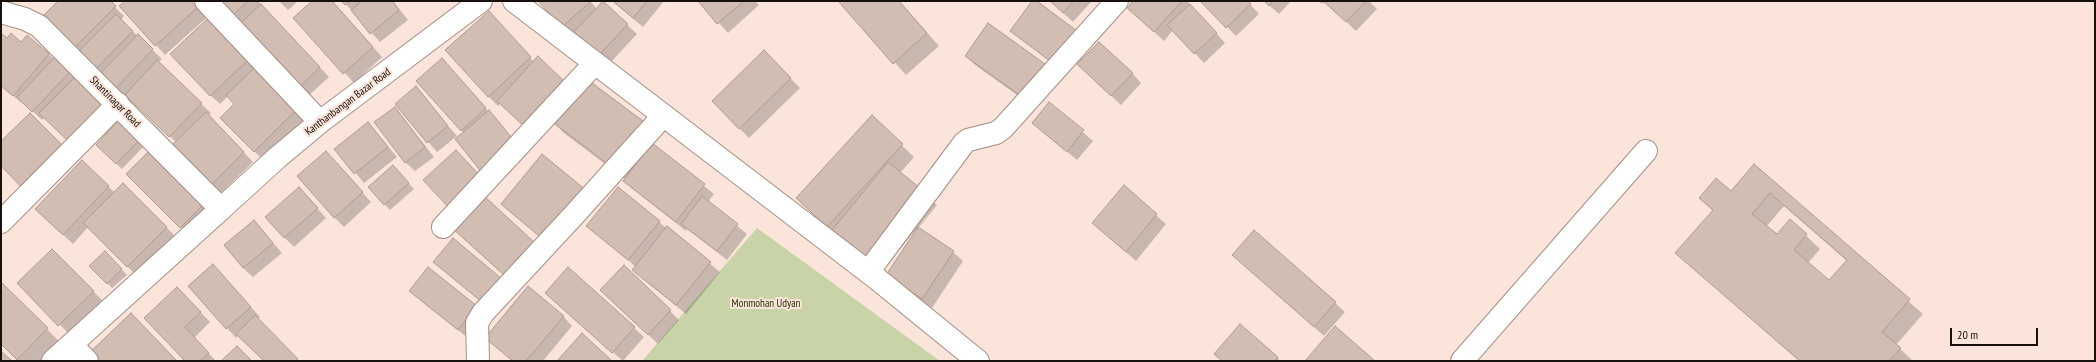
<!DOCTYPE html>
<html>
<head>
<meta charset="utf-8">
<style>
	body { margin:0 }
	#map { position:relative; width:2096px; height:362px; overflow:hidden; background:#fbe5da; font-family:"PT Sans Narrow",sans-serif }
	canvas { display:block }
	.frame { position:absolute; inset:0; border:2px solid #17100c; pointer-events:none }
	.scale { position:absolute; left:1950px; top:328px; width:88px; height:18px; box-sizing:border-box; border:2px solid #17100c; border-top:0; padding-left:5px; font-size:12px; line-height:14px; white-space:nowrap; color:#17100c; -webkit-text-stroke:3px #fbe5da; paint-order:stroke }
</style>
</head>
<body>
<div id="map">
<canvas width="2096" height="362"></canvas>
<div class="frame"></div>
<div class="scale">20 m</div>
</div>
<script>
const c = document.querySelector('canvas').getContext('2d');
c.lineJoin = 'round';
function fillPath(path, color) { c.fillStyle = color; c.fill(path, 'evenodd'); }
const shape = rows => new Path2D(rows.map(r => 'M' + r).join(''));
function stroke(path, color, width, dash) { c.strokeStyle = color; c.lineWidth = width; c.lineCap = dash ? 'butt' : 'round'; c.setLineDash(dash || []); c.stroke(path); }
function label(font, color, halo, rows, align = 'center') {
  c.font = font + ' "PT Sans Narrow",sans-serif'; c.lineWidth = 4; c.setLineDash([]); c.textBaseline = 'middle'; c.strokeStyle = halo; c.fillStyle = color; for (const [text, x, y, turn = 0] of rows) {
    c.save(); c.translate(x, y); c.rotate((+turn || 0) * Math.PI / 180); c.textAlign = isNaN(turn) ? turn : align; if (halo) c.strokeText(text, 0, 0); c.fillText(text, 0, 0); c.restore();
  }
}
const green = shape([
	[757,228,940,361,642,361]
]);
const shadow = shape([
	[59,1,109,1,124,16,121,20,162,59,158,63,211,113,208,116,253,162,220,194,176,142,127,96,125,98,43,17],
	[126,1,191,1,206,18,165,55,121,6],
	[211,1,258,1,329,77,305,99],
	[279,1,298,1,288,10],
	[314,1,332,1,382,57,354,83,295,18],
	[343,1,393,1,408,20,380,42],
	[540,1,590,1,597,9,603,2,637,34,609,64,576,32,572,36],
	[612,1,664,1,643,27],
	[699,1,755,1,759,5,728,33],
	[839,1,899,1,939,46,906,75],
	[1033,1,1036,1,1063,72,1011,31],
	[1050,1,1092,1,1073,22],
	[1135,1,1187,1,1225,43,1204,63,1173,30,1164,41,1128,8],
	[1202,1,1247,1,1259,14,1236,36],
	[1264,1,1291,1,1279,14],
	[1319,1,1369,1,1377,9,1356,31,1325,2,1322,4],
	[208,20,306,119,264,161,221,118,236,104,228,96,220,104,210,95],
	[498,22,534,62,652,144,714,194,708,202,747,234,727,260,687,229,686,231,634,190,624,181,625,179,564,133,553,122,501,103,498,106,488,96],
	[1,35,7,40,48,54,70,71,115,116,45,117,42,120,24,103,23,104,1,86],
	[764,51,800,88,749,138,713,102],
	[966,56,1044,64,1054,74,1031,105,975,65],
	[451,69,526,154,493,182,464,133,417,81],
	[1132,73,1141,83,1121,105,1088,74],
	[416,88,457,136,437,152,396,104],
	[1049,103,1093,141,1077,160,1034,123],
	[395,108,434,157,415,171,405,162],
	[872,117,914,157,900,173,937,205,918,228,953,252,963,261,932,308,897,285,914,234,913,233,878,276,810,210],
	[119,122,144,146,122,169,97,145],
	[368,123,397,157,364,183,336,149],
	[149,153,211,215,190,236,128,174],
	[82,161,115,193,123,184,176,237,137,276,88,227,73,244,36,209],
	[335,162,371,202,344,227,334,217],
	[1754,166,1923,314,1896,345,1913,361,1799,361,1677,253,1713,211,1700,198,1731,192],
	[1784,206,1847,261,1829,281,1808,263,1820,249,1790,220,1777,236,1766,227],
	[398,172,414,189,390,210,370,187],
	[1124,187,1166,224,1136,261,1103,232],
	[308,198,326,218,294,247,284,237],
	[595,201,555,249,502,204],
	[254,221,282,253,253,277,243,268],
	[659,222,720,272,686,314,643,279,634,270,636,267,587,226],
	[1254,231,1345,312,1324,336,1243,264],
	[453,239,492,311,434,262],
	[52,250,103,301,69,334,19,283],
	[105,252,127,275,112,288,91,266],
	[569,268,644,337,623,361,556,302],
	[222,275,260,317,257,319,299,361,265,361,239,335,236,338,189,286],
	[1,284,59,341,40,361,20,361,1,343],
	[177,288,210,322,194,338,216,361,186,361],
	[410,291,476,306,468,338,420,300],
	[611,300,670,311,679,320,658,344],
	[563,316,572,326,543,361,512,361,486,338],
	[1240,325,1278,358,1280,361,1222,361]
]);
const building = shape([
	[58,1,111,1,116,6,73,49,42,17,58,1],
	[125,1,191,1,197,8,155,46,119,6,125,1],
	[210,1,248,1,228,20,210,1],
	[312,1,332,1,373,47,343,74,293,18,312,1],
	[341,1,350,1,345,5,341,1],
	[362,1,392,1,399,10,370,34,351,10,362,1],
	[538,1,591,1,562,27,538,1],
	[603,1,628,24,599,55,574,32,603,1],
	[613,1,647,1,633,18,613,1],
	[698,1,744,1,717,24,698,1],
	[838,1,899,1,927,33,893,64,838,1],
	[1032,1,1037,1,1077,31,1053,63,1010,31,1032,1],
	[1050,1,1074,1,1063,13,1050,1],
	[1133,1,1182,1,1154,32,1127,8,1133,1],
	[1200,1,1248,1,1251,4,1226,28,1200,1],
	[1264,1,1273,1,1269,6,1264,1],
	[1323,1,1366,1,1346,22,1323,1],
	[261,4,320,67,295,91,237,27,261,4],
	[1190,4,1217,33,1194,54,1167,25,1190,4],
	[489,11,531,57,488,97,445,50,489,11],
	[116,14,133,31,94,71,76,54,116,14],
	[208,18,248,60,210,96,170,54,208,18],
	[988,23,1045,64,1021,96,965,56,988,23],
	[1,33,7,38,11,33,21,42,27,35,49,54,13,96,1,86,1,33],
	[138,34,153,49,115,89,100,74,138,34],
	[1099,42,1133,73,1111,96,1077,64,1099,42],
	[764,50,791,78,739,129,712,101,764,50],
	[56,56,71,71,32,112,17,97,56,56],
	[538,56,569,86,528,130,497,101,538,56],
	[442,58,486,108,461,131,416,81,442,58],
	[157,60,202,103,169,137,125,95,157,60],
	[255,67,297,109,254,152,220,118,234,104,226,95,255,67],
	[76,76,106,106,70,143,39,113,76,76],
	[584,77,647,124,613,168,551,121,584,77],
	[416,86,448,126,427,143,395,104,416,86],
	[1049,102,1084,130,1067,152,1032,123,1049,102],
	[395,107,425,147,405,163,374,122,395,107],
	[489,110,517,144,483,174,455,139,489,110],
	[206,112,244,152,210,186,171,146,206,112],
	[30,113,68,151,26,192,1,166,1,141,30,113],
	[872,115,903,144,827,227,796,198,872,115],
	[119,120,139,140,116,164,96,145,119,120],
	[368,122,388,147,354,174,334,149,368,122],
	[652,143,705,184,676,222,623,181,652,143],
	[456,150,483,179,450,209,423,180,456,150],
	[149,151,203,205,180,228,126,174,149,151],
	[326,151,363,192,334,218,297,176,326,151],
	[542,154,587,191,545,241,501,204,542,154],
	[82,160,109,186,63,235,35,209,82,160],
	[888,162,925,192,865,265,828,235,888,162],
	[1754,164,1910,299,1882,332,1901,348,1889,361,1800,361,1675,253,1713,210,1699,198,1716,178,1731,191,1754,164],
	[1770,193,1847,260,1829,280,1794,250,1807,234,1790,219,1777,234,1752,214,1770,193],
	[393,165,409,183,384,205,368,187,393,165],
	[123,183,167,227,127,267,83,223,123,183],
	[1124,185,1157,214,1126,252,1092,223,1124,185],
	[299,187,318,208,284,238,265,217,299,187],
	[618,187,660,221,628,260,586,226,618,187],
	[482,194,535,243,505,276,452,228,482,194],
	[702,196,738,224,717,251,681,224,702,196],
	[254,220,273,243,243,268,224,245,254,220],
	[667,226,711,262,676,305,632,270,667,226],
	[918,227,954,251,922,299,886,275,918,227],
	[1254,230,1336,302,1314,327,1232,255,1254,230],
	[453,238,502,279,482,302,433,262,453,238],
	[52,249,94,291,58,326,17,283,52,249],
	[105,251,122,269,107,284,89,266,105,251],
	[213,264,251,307,226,329,188,286,213,264],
	[624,265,671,310,648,335,600,290,624,265],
	[428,267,477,306,458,330,409,291,428,267],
	[568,267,635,327,612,353,545,293,568,267],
	[1,282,48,328,17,360,1,344,1,282],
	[528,286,564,316,526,361,513,361,485,338,528,286],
	[177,287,201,312,185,327,209,353,200,361,185,361,144,318,177,287],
	[131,313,177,361,91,361,86,356,131,313],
	[255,315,298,359,296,361,264,361,236,334,255,315],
	[1240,324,1278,357,1275,361,1222,361,1214,354,1240,324],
	[1335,326,1375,361,1305,361,1335,326],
	[582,333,612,361,557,361,582,333],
	[237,346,252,361,221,361,237,346],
	[1,351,11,360,10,361,1,361,1,351]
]);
const street = shape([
	[206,1,320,122],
	[514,1,876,278,978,361],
	[1,222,118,104],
	[443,227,595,63],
	[868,272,964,143,968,140,996,133,1003,128,1117,1],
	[72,345,87,361],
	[53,361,221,209],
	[478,361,477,323,483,313,574,215,663,116],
	[1462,361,1646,151]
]);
const secondary = shape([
	[1,12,25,19,39,26,221,209,278,157,320,122,481,1]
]);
const streetNames = [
	["Shantinagar Road",115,102,45],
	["Kanthanbangan Bazar Road",348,102,-37]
];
const parkNames = [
	["Monmohan Udyan",766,304]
];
fillPath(green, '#c8d4a7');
fillPath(shadow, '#0003');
fillPath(building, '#d2bdb2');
stroke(building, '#b09b91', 1);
stroke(street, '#a48f85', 24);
stroke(secondary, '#a48f85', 24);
stroke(street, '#fff', 22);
stroke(secondary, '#fff', 22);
label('11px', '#17100c', '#fbe5da', streetNames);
label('11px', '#252d04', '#fbe5da', parkNames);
</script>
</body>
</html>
